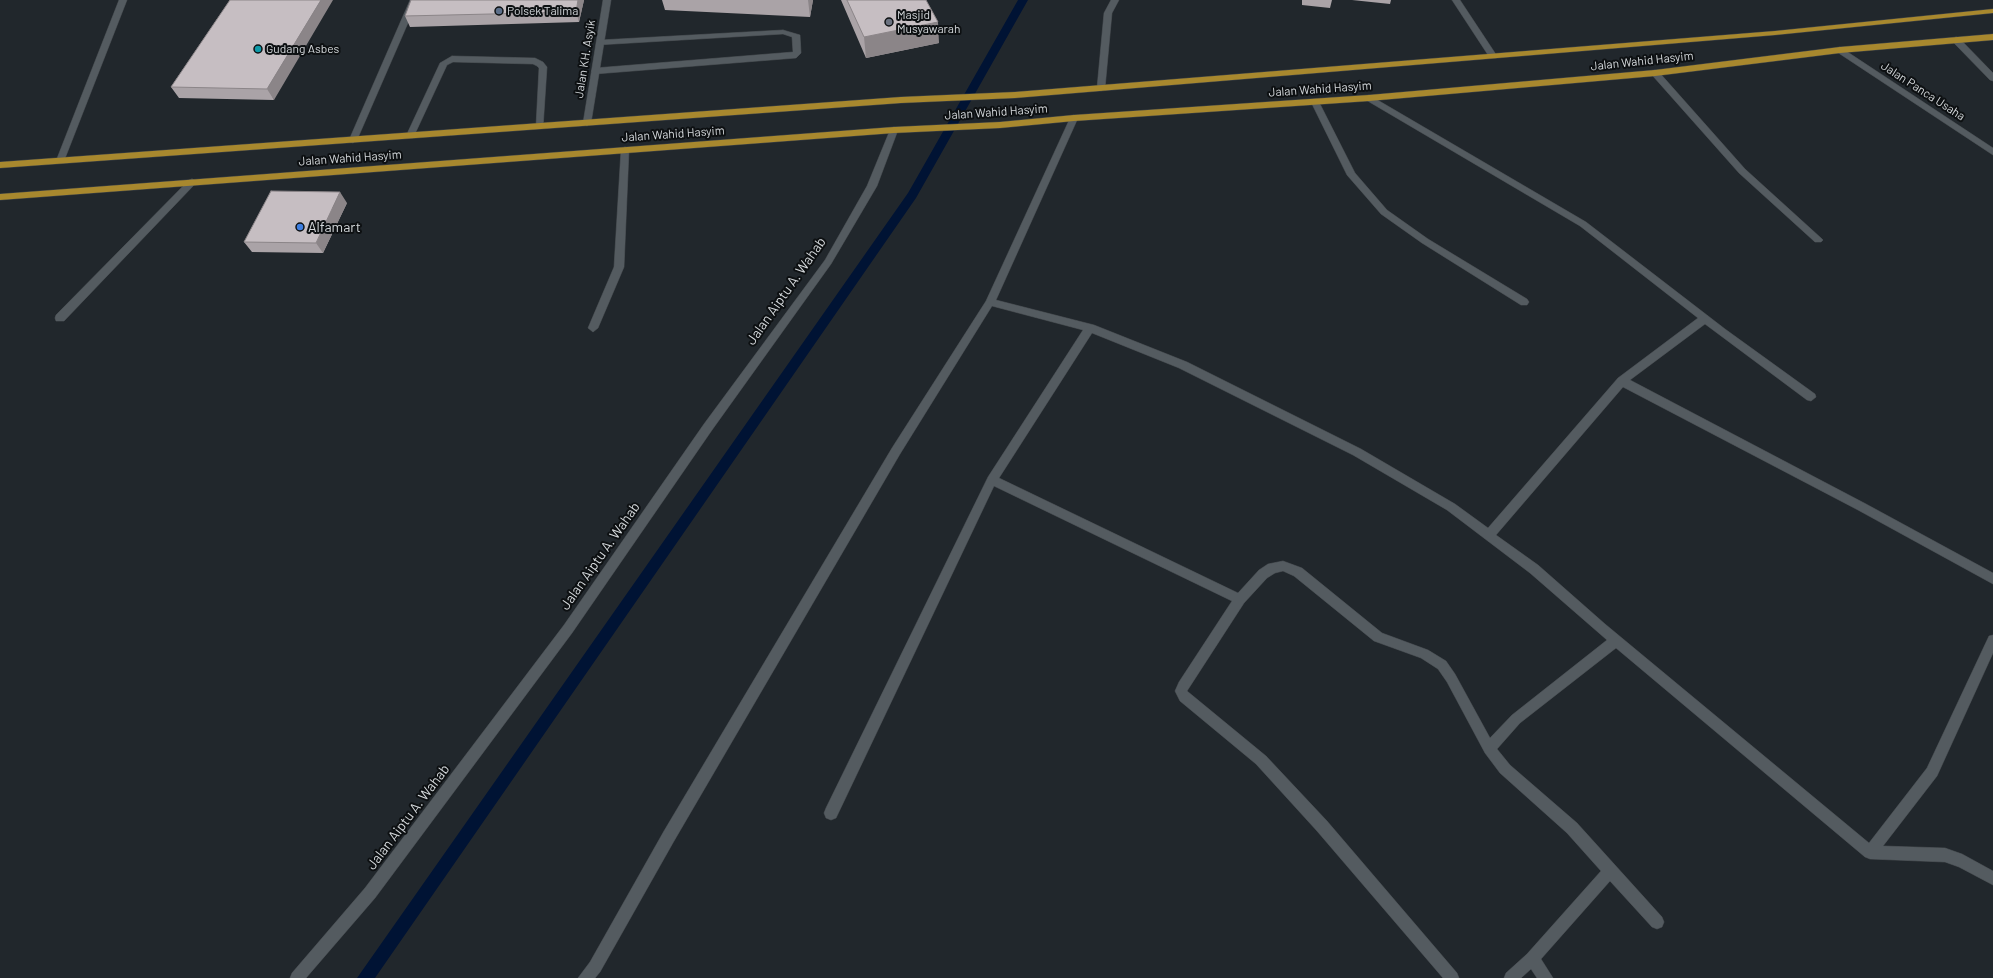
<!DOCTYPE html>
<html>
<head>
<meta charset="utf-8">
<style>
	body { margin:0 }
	canvas { display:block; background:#21272c }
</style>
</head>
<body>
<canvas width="1993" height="978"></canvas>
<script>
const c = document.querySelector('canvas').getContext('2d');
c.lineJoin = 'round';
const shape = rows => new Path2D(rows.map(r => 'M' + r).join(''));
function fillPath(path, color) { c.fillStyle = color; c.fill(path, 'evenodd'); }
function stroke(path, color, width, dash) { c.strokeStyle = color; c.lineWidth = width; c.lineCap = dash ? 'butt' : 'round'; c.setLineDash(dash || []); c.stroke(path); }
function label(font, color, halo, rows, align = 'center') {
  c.font = font + ' Barlow,sans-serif'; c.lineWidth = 4; c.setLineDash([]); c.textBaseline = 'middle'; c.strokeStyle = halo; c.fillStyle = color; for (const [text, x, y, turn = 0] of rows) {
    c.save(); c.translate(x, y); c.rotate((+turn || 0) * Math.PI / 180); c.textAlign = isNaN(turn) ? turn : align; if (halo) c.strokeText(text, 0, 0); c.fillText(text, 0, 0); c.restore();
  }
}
const stream = shape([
	[1018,0,1028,0,916,198,375,978,357,978,908,193,1018,0]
]);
const service = shape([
	[783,30,800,35,801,53,796,58,595,74,591,71,595,68,793,52,792,37,783,34,597,45,597,41,600,40,783,30],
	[1956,37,1959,38,1993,73,1993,81,1990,80,1953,42,1952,40,1956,37],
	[452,56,535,58,543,62,547,67,543,128,540,129,536,126,539,68,537,66,533,64,453,62,447,65,414,136,413,138,407,138,406,136,440,63,452,56]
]);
const minor = shape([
	[119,0,127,0,64,161,63,163,57,163,56,161,119,0],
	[410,0,418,0,357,140,353,143,350,142,349,140,410,0],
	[603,0,611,0,591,123,587,126,583,123,603,0],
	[1111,0,1119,0,1112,13,1105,88,1101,91,1097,88,1104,13,1111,0],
	[1452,0,1460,0,1497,56,1496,58,1490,58,1452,0],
	[1655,70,1658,71,1745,169,1821,238,1823,240,1821,242,1815,242,1739,173,1652,75,1652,71,1655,70],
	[1369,95,1586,222,1725,329,1815,394,1816,397,1811,401,1807,400,1705,324,1630,380,1866,504,1993,573,1993,584,1858,510,1623,387,1496,535,1538,565,1605,624,1869,843,1927,768,1989,636,1993,635,1993,653,1937,776,1883,846,1945,848,1962,854,1993,871,1993,885,1959,867,1945,862,1870,859,1865,857,1616,648,1520,723,1497,749,1510,765,1577,823,1662,917,1664,922,1662,927,1657,929,1652,927,1610,881,1541,959,1553,978,1537,978,1531,969,1521,978,1504,978,1506,973,1527,954,1601,871,1567,833,1500,773,1485,753,1447,682,1438,669,1421,658,1374,641,1294,576,1283,571,1275,573,1267,578,1244,603,1187,691,1266,756,1327,821,1457,973,1459,978,1443,978,1317,831,1256,764,1180,701,1175,691,1179,682,1232,601,994,486,836,818,831,820,826,818,824,813,826,808,988,477,1083,330,992,306,900,454,674,841,600,972,595,978,578,978,590,962,664,831,892,448,986,301,1071,116,1074,115,1078,118,996,300,1094,325,1187,362,1361,449,1455,504,1488,528,1618,378,1698,318,1580,226,1366,100,1365,98,1369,95],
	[1092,333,1179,368,1353,455,1447,510,1530,573,1607,640,1512,715,1490,738,1455,674,1446,661,1428,650,1382,633,1302,568,1283,561,1268,564,1259,570,1238,593,999,478,1092,333],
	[1315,99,1319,102,1355,173,1387,210,1428,239,1527,299,1529,302,1527,305,1521,305,1422,243,1381,214,1347,175,1311,102,1315,99],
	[894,127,898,130,877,186,831,264,712,430,572,633,375,898,306,978,290,978,292,973,365,888,564,625,704,424,825,260,867,186,890,130,894,127],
	[625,147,629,150,624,267,598,328,593,332,588,328,614,267,621,150,625,147],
	[192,179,195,180,195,184,64,321,56,321,55,318,56,315,189,180,192,179]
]);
const tertiary = shape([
	[1840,47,1993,148,1993,155,1837,52,1837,48,1840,47]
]);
const trunk = shape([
	[1993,9,1993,13,1775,35,1015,98,901,103,0,168,0,162,901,97,1015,92,1775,31,1993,9],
	[1993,34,1993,40,1840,53,1655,76,1369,101,1074,121,1000,128,894,133,0,200,0,194,894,127,1000,122,1074,115,1369,95,1655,70,1840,47,1993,34]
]);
const wall = shape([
	[230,0,274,100,179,98,171,87],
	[584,0,579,22,410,27,405,16],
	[662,0,813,0,810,17,665,10],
	[841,0,926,0,939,43,866,58],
	[1302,0,1332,0,1330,8,1302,5],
	[1352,0,1391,0,1390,4],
	[347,203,323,253,252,252,244,242]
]);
const shadedWall = shape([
	[321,0,333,0,274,100,267,89],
	[578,0,584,0,579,22,576,12],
	[808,0,813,0,810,17],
	[938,22,939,43,866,58,864,37],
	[340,192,347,203,323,253,316,243]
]);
const building = shape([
	[230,0,321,0,267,89,171,87,230,0],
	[411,0,578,0,576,12,405,16,411,0],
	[847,0,926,0,938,22,864,37,847,0],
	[271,191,340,192,316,243,244,242,271,191]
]);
const markers = [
	[499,11,4,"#5c6f8a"],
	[889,22,4,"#6b7280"],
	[258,49,4,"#0f9aa8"],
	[300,227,4,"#3f7fe0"]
];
const farPoinames = [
	["Polsek Talima",507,11],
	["Masjid",897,15],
	["Musyawarah",897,29],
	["Gudang Asbes",266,49]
];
const farStreetnames = [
	["Jalan KH. Asyik",585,59,-81],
	["Jalan Wahid Hasyim",1642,61,-6],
	["Jalan Wahid Hasyim",1320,89,-4],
	["Jalan Panca Usaha",1923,91,33],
	["Jalan Wahid Hasyim",996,112,-4],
	["Jalan Wahid Hasyim",673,134,-4],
	["Jalan Wahid Hasyim",350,158,-4]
];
const poiNames = [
	["Alfamart",308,227]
];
const streetNames = [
	["Jalan Aiptu A. Wahab",786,291,-55],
	["Jalan Aiptu A. Wahab",600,556,-55],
	["Jalan Aiptu A. Wahab",408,817,-53]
];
fillPath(stream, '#001334');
stroke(service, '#3f4448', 1);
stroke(minor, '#3f4448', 1);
stroke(tertiary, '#3f4448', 1);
stroke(trunk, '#3f4448', 1);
fillPath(service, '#545b60');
fillPath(minor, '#545b60');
fillPath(tertiary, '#545b60');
fillPath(trunk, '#a8882e');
fillPath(wall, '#aaa3a7');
fillPath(shadedWall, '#8b8588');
fillPath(building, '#c6bec2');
stroke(building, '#8b8588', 1);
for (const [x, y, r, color] of markers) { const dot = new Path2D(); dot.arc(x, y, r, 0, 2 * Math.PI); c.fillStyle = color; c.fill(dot); stroke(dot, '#0d1012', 1.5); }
label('12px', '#d4d8db', '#0d1012', farPoinames, 'left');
label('12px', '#d4d8db', '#0d1012', farStreetnames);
label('14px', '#d4d8db', '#0d1012', poiNames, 'left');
label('14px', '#d4d8db', '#0d1012', streetNames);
</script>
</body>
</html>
